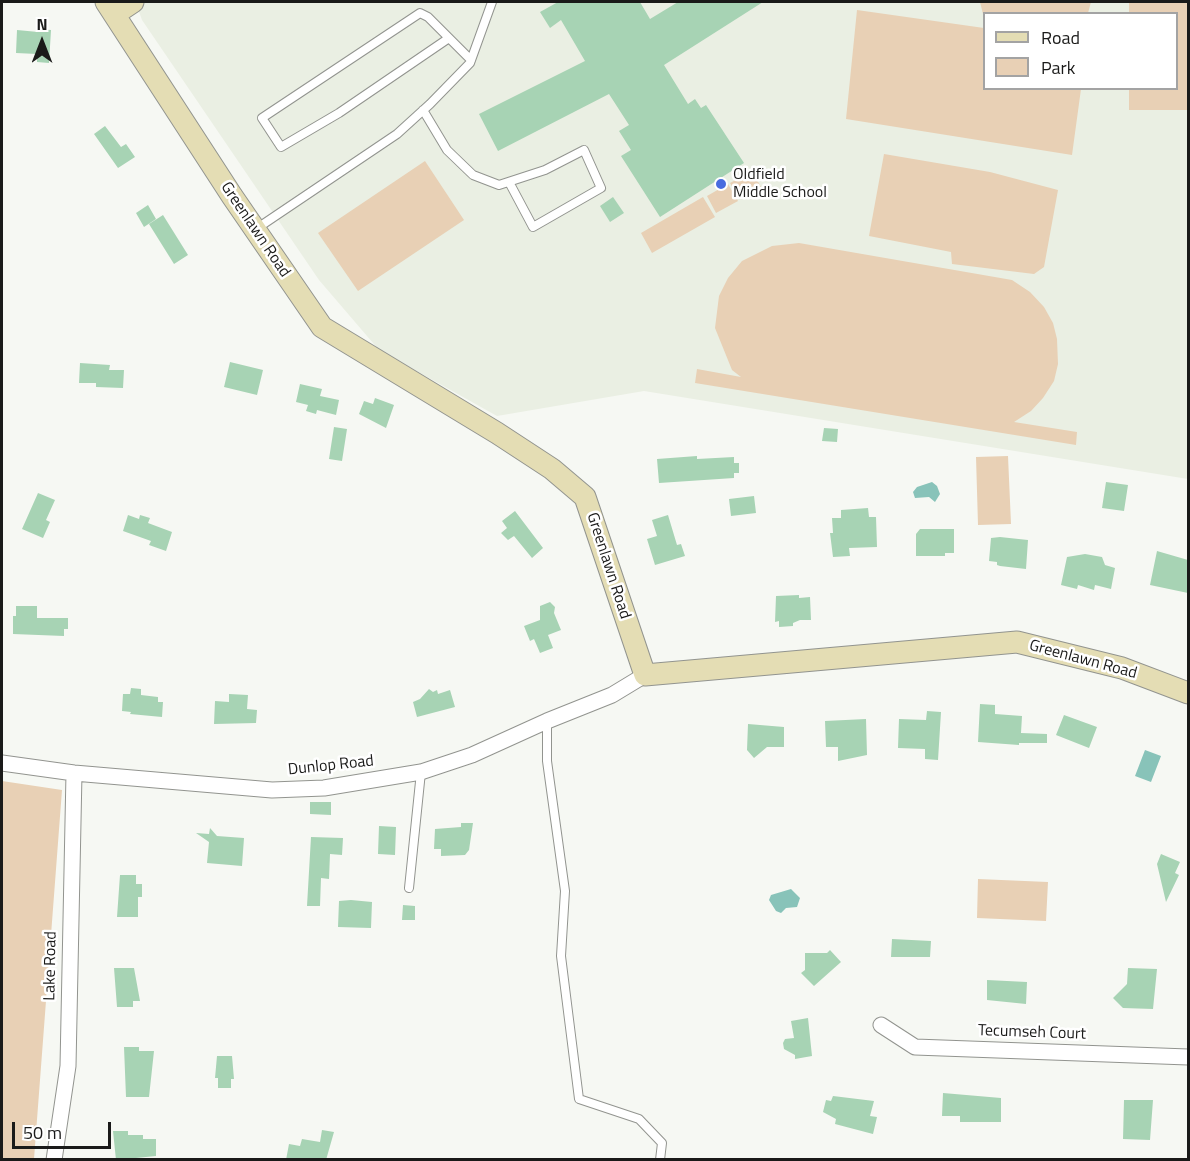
<!DOCTYPE html>
<html>
<head>
<meta charset="utf-8">
<style>
	body { margin:0 }
	#map { position:relative; width:1190px; height:1161px; overflow:hidden; background:#f6f8f3; font-family:"Titillium Web",sans-serif }
	canvas { display:block }
	.frame { position:absolute; inset:0; border:3px solid #1a1a19; pointer-events:none }
	.legend { position:absolute; left:983px; top:12px; width:195px; height:78px; box-sizing:border-box; background:#fff; border:2px solid #a3a3a3; margin:0; padding:8px 10px; list-style:none; font-size:18px; color:#1a1a19 }
	.legend li { display:flex; align-items:center; gap:12px; height:30px }
	.legend b { width:30px; border:2px solid #a3a3a3 }
	.north { position:absolute; left:12px; top:12px; width:60px; height:60px; -webkit-text-stroke:4px #fff; paint-order:stroke; rotate:0deg; font-size:16px; font-weight:700; line-height:24px; text-align:center; color:#1a1a19 }
	.north::after { content:''; display:block; margin:auto; width:21px; height:27px; background:#1a1a19; clip-path:polygon(50% 0,100% 100%,50% 72%,0 100%) }
	.scale { position:absolute; left:12px; top:1122px; width:99px; height:27px; box-sizing:border-box; border:3px solid #1a1a19; border-top:0; padding-left:8px; font-size:18px; line-height:21px; white-space:nowrap; color:#1a1a19; -webkit-text-stroke:4px #fff; paint-order:stroke }
</style>
</head>
<body>
<div id="map">
<canvas width="1190" height="1161"></canvas>
<div class="frame"></div>
<ul class="legend">
<li><b style="height:8px;background:#e4ddb4"></b>Road</li>
<li><b style="height:16px;background:#e8d0b5"></b>Park</li>
</ul>
<div class="north">N</div>
<div class="scale">50 m</div>
</div>
<script>
const c = document.querySelector('canvas').getContext('2d');
c.lineJoin = 'round';
function fillPath(path, color) { c.fillStyle = color; c.fill(path, 'evenodd'); }
const shape = rows => new Path2D(rows.map(r => 'M' + r).join(''));
function stroke(path, color, width, dash) { c.strokeStyle = color; c.lineWidth = width; c.lineCap = dash ? 'butt' : 'round'; c.setLineDash(dash || []); c.stroke(path); }
function label(font, color, halo, rows, align = 'center') {
  c.font = font + ' "Titillium Web",sans-serif'; c.lineWidth = 5; c.setLineDash([]); c.textBaseline = 'middle'; c.strokeStyle = halo; c.fillStyle = color; for (const [text, x, y, turn = 0] of rows) {
    c.save(); c.translate(x, y); c.rotate((+turn || 0) * Math.PI / 180); c.textAlign = isNaN(turn) ? turn : align; if (halo) c.strokeText(text, 0, 0); c.fillText(text, 0, 0); c.restore();
  }
}
const built = shape([
	[139,2,1188,2,1188,479,644,391,497,416,379,350,319,280,142,20,137,6],
	[984,14,1176,14,1176,88,984,88]
]);
const green = shape([
	[980,2,1091,2,1088,13,984,14,984,18],
	[1129,2,1188,2,1188,110,1129,110,1129,89,1176,88,1176,14,1129,13],
	[857,10,984,28,984,88,1081,89,1072,155,846,119],
	[884,154,990,172,1058,190,1044,267,1034,274,952,264,951,252,869,236],
	[425,161,464,220,358,291,318,233],
	[752,171,761,187,739,199,730,183],
	[728,184,738,201,716,213,707,196],
	[703,197,715,217,652,253,641,233],
	[799,243,1012,280,1030,292,1044,307,1053,323,1057,339,1058,364,1054,381,1043,398,1031,411,1014,422,1077,432,1076,445,695,383,697,369,741,377,732,370,715,328,719,296,728,278,742,261,772,246],
	[1008,456,1011,524,978,525,976,457],
	[2,781,62,790,34,1159,2,1159],
	[978,879,1048,882,1046,921,977,918]
]);
const water = shape([
	[932,482,937,486,940,494,935,502,929,497,915,498,913,492,917,487],
	[1145,750,1161,756,1151,782,1135,776],
	[791,889,800,898,797,907,786,908,781,913,776,911,769,900,771,895]
]);
const building = shape([
	[558,2,640,2,650,19,678,2,763,2,664,65,688,104,695,99,701,108,706,105,744,163,660,217,621,156,631,150,619,131,629,125,609,94,498,151,479,114,585,61,561,20,550,28,540,12],
	[38,29,51,30,49,63,37,62,37,54,16,53,17,30,38,32],
	[105,126,121,147,126,144,135,157,118,168,94,134],
	[613,197,624,213,610,222,600,206],
	[148,205,156,219,144,227,136,213],
	[163,215,188,255,174,264,149,224],
	[230,362,263,370,257,395,224,387],
	[80,363,110,365,109,370,124,370,123,388,96,387,96,383,79,383],
	[300,384,322,389,320,396,339,400,336,415,317,410,316,414,306,411,308,405,296,402],
	[375,398,394,405,386,428,359,414,364,401,373,404],
	[334,427,347,429,342,461,329,459],
	[824,428,838,429,837,442,822,441],
	[697,456,697,459,734,457,734,463,739,463,739,473,734,473,734,478,659,483,657,459],
	[1106,482,1128,485,1124,511,1102,508],
	[38,493,55,500,46,520,50,522,43,538,22,529],
	[754,496,756,513,731,516,729,499],
	[868,508,869,517,876,517,877,547,849,548,850,556,833,557,830,533,833,533,832,518,841,518,841,510],
	[515,511,543,548,532,558,514,536,508,540,501,533,507,528,502,521],
	[128,515,139,519,140,515,150,518,148,523,172,532,166,551,149,545,151,541,123,531],
	[668,515,677,545,681,544,685,556,655,565,647,539,657,536,652,520],
	[920,529,954,529,954,553,945,553,945,556,916,556,916,534],
	[1000,537,1028,540,1026,569,1000,566,997,565,997,562,989,561,991,538],
	[1157,551,1188,560,1188,593,1150,585],
	[1085,554,1102,557,1105,565,1115,568,1111,589,1095,585,1094,590,1078,585,1077,589,1061,585,1067,557],
	[799,595,799,598,810,597,811,620,800,620,793,623,793,626,779,627,779,621,775,622,776,596],
	[550,602,555,607,554,613,561,630,548,635,553,648,540,653,534,639,530,641,524,626,540,620,540,606],
	[16,606,37,606,37,618,68,618,68,629,64,629,64,636,13,634,13,616,16,616],
	[131,688,141,689,141,695,158,697,158,702,163,702,162,717,130,714,131,712,122,711,123,694,130,694],
	[429,689,433,692,437,690,438,694,450,690,455,707,417,717,413,702,420,699],
	[229,694,248,695,247,709,257,710,256,723,214,724,215,701,229,702],
	[980,704,995,705,995,714,1022,716,1021,733,1047,734,1047,743,1019,743,1019,745,978,742],
	[927,711,941,712,938,760,925,759,925,749,898,748,899,719,926,720],
	[1064,715,1097,727,1089,748,1056,735],
	[866,719,867,755,838,761,838,747,826,747,825,721],
	[748,724,784,727,784,747,767,747,754,758,747,750],
	[310,802,331,802,331,815,310,814],
	[461,823,473,823,469,850,465,855,441,856,441,849,434,849,435,829,461,827],
	[379,826,396,827,395,855,378,854],
	[210,828,217,836,244,838,242,866,207,863,209,842,196,833,209,834],
	[311,837,343,838,342,855,330,854,329,879,321,878,320,906,307,906],
	[1161,854,1180,862,1175,873,1179,875,1166,902,1157,864],
	[120,875,136,875,136,884,142,884,142,897,138,897,138,917,117,917],
	[351,900,372,902,371,928,338,927,339,901],
	[403,905,415,906,415,920,402,920],
	[892,939,931,941,930,957,891,957],
	[830,950,841,962,814,986,801,973,805,970,805,953,827,953],
	[114,968,134,968,140,1001,133,1001,133,1007,117,1007],
	[1128,968,1157,969,1153,1009,1123,1008,1113,998,1127,984],
	[987,980,1027,982,1026,1004,987,1000],
	[808,1018,812,1056,795,1059,795,1055,784,1049,783,1043,785,1039,794,1038,791,1021],
	[124,1047,139,1047,139,1051,154,1051,149,1097,126,1097],
	[217,1056,232,1056,234,1079,231,1079,231,1088,218,1088,218,1078,215,1078],
	[943,1093,1001,1098,1001,1122,960,1122,960,1116,942,1116],
	[833,1096,874,1101,870,1116,877,1117,873,1134,835,1124,836,1119,823,1112,826,1100,831,1101],
	[1124,1100,1153,1100,1150,1140,1123,1139],
	[322,1130,334,1132,326,1160,286,1160,289,1144,300,1146,302,1139,320,1142],
	[113,1131,128,1131,128,1135,143,1135,143,1139,156,1139,156,1156,116,1160]
]);
const lane = shape([
	[449,38,339,113,281,147,262,118,420,13,428,17,471,60],
	[423,110,447,150,473,175,499,185,545,170,584,150,601,188,533,227,509,182],
	[256,229,397,134,430,104,470,63,492,2],
	[547,721,547,761,565,891,561,956,579,1099,639,1119,662,1143,660,1160],
	[409,888,421,772]
]);
const street = shape([
	[2,763,74,773,272,790,324,788,421,772,472,755,547,721,612,695,645,675],
	[881,1025,915,1047,1188,1057],
	[54,1160,68,1066,74,773]
]);
const secondary = shape([
	[106,2,232,196,322,327,497,433,552,469,585,497,645,675,1017,642,1122,668,1188,693],
	[115,14,133,2]
]);
const markers = [
	[721,184,6,"#4a6cdf"]
];
const poiNames = [
	["Oldfield",733,175],
	["Middle School",733,193]
];
const streetNames = [
	["Greenlawn Road",255,230,56],
	["Greenlawn Road",608,566,72],
	["Greenlawn Road",1083,660,15],
	["Dunlop Road",331,766,-6],
	["Lake Road",51,966,-89],
	["Tecumseh Court",1032,1033,2]
];
fillPath(built, '#eaefe3');
fillPath(green, '#e8d0b5');
fillPath(water, '#88c3b9');
fillPath(building, '#a7d3b4');
stroke(lane, '#92948f', 10);
stroke(street, '#92948f', 17);
stroke(secondary, '#92948f', 23);
stroke(lane, '#fff', 8);
stroke(street, '#fff', 15);
stroke(secondary, '#e4ddb4', 21);
for (const [x, y, r, color] of markers) { const dot = new Path2D(); dot.arc(x, y, r, 0, 2 * Math.PI); c.fillStyle = color; c.fill(dot); stroke(dot, '#fff', 2); }
label('16px', '#1a1a19', '#fff', poiNames, 'left');
label('16px', '#1a1a19', '#fff', streetNames);
</script>
</body>
</html>
